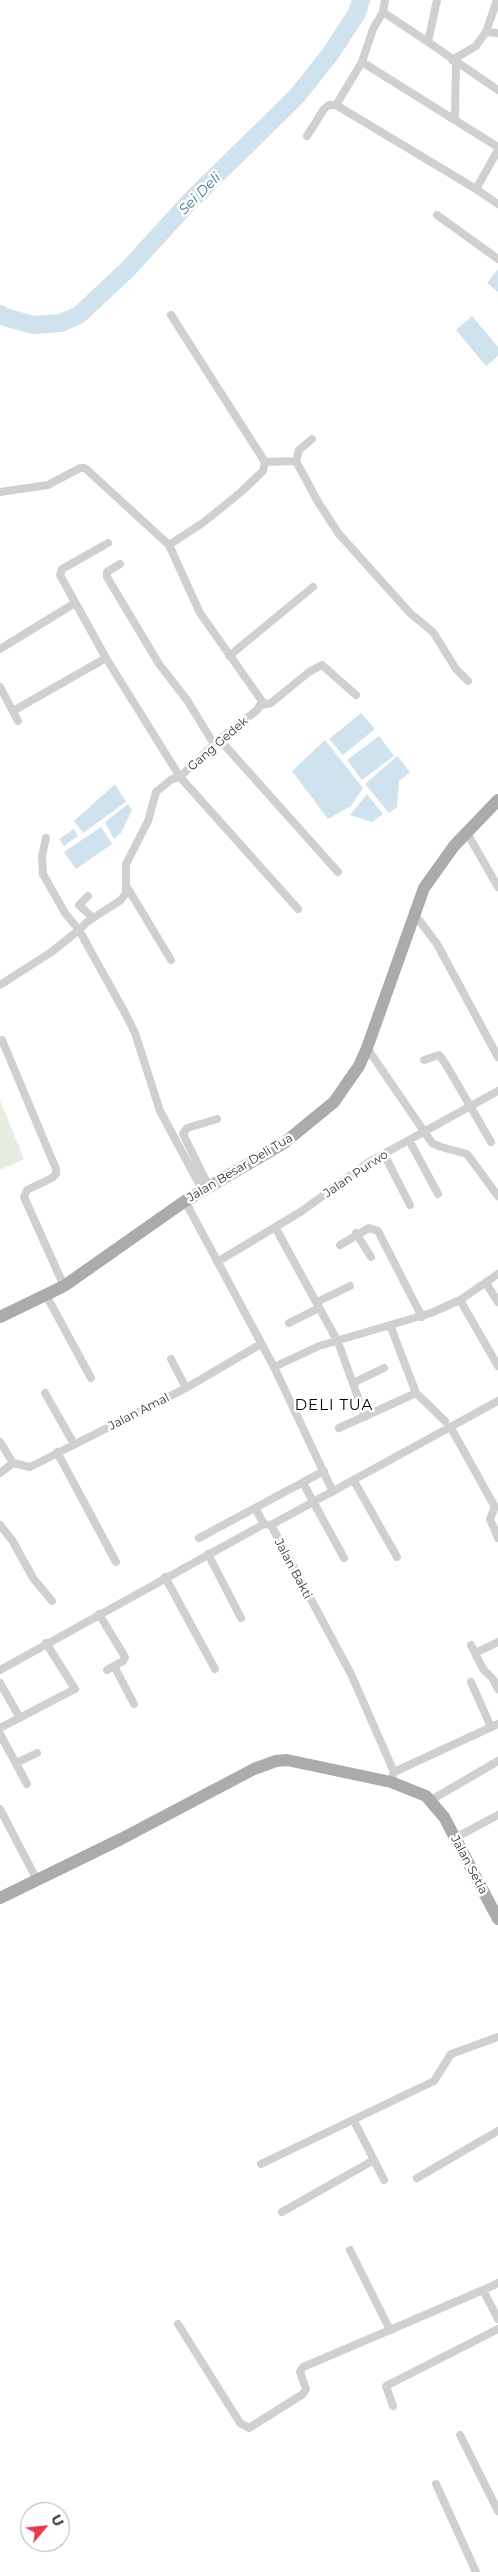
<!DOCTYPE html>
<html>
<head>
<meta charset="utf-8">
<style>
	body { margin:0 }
	#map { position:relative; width:498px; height:2572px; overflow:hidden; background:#fff; font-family:Montserrat,sans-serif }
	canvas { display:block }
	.north { position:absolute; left:20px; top:2502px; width:50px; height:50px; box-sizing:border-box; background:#fff; border:1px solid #adadad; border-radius:50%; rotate:62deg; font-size:14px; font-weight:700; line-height:20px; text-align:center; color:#333 }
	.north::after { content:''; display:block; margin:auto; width:18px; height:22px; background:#e63946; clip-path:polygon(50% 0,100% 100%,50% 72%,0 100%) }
</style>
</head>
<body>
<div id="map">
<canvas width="498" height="2572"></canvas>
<div class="north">U</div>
</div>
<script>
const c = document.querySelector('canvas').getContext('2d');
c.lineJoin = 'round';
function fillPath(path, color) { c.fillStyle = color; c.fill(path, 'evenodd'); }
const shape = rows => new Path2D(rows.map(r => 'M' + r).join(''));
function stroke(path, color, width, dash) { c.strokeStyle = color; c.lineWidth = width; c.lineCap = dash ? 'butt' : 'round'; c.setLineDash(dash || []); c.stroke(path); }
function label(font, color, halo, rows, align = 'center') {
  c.font = font + ' Montserrat,sans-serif'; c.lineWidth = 5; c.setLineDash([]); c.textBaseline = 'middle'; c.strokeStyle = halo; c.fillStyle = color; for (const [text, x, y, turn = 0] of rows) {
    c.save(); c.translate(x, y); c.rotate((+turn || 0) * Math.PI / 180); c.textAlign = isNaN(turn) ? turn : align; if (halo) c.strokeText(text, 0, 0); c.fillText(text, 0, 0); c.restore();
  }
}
const green = shape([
	[0,1100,24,1159,0,1170]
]);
const water = shape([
	[498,269,498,292,487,283],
	[472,316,498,347,498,356,486,366,456,330],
	[361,713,375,729,343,755,329,739],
	[379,736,394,756,362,780,347,760],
	[325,740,363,788,351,806,328,819,292,771],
	[397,756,410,772,399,781,397,807,389,813,365,784],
	[115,784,126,802,83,833,74,821],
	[367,794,383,814,372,822,350,815],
	[128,804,132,810,121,833,114,839,105,822],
	[101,827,112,844,76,869,64,852],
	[74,829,78,836,64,846,59,839]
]);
const river = shape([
	[0,314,5,317,33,325,61,323,79,315,128,269,190,201,297,96,331,53,357,13,361,0]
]);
const street = shape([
	[383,12,385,0],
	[486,32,498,33],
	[428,42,498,90],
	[452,60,476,46,486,32,497,0],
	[362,62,498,147],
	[336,105,362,62,373,29,383,12,428,42,437,0],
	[455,118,456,62],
	[307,136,324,109,329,105,336,105,476,189],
	[498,150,476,189,498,204],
	[437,215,498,259],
	[296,461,299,450,312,439],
	[265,462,296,461,318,502,339,534,410,613,433,632,456,669,468,681],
	[0,492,48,485,80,468,85,468,169,545,200,613,262,701,257,710,214,744,180,777,172,779,156,792,148,821,126,864,126,893,121,900,87,922,79,930,125,1013,135,1033,160,1111,203,1191],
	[108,543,62,569,60,575,106,658,180,777,298,909],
	[169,545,204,522,241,492,263,471,265,462,171,315],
	[120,564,107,572,107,577,159,664,187,700,214,744],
	[0,649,75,603],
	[229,656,313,587],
	[0,687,18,721],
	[261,705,271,703,309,672,322,665,356,695],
	[13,711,106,658],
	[220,740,338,872],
	[467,833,498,887],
	[127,887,171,960],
	[88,896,79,905,93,918],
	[413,912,437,944,498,1057],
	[0,985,50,953,79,930,65,913,43,874,42,856,46,838],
	[2,1040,56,1169,56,1174,52,1178,27,1190,24,1197,64,1286],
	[367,1048,432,1143,441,1147,467,1154,498,1196],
	[424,1060,439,1055,445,1063,491,1142],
	[409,1140,438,1194],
	[384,1154,410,1205],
	[209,1187,183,1134,187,1128,217,1119],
	[185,1201,274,1367,333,1492],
	[275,1227,338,1342,365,1417],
	[356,1233,371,1257],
	[340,1245,369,1228,378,1231,422,1317],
	[217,1262,302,1211,369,1162,498,1091],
	[486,1283,498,1302],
	[46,1295,91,1378],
	[460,1300,498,1366],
	[317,1302,350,1286],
	[289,1323,319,1308],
	[390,1325,416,1393],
	[171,1359,186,1388],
	[274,1367,319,1346,431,1313,460,1300,498,1274],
	[353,1383,384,1368],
	[45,1393,74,1444],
	[339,1428,416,1393,445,1421],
	[451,1428,495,1507,490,1519,498,1538],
	[0,1442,13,1463],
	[57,1452,116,1562],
	[13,1463,30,1467,186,1388,261,1344],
	[0,1473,13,1463],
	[354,1481,397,1557],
	[303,1483,344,1558],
	[255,1508,264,1524],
	[0,1525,12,1540,33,1578,52,1601],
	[199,1538,324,1471],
	[208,1554,241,1618],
	[165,1577,215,1669],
	[99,1614,125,1657,123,1661,107,1670],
	[471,1645,483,1669,493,1679,498,1689],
	[475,1653,498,1642],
	[114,1666,134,1704],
	[0,1670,264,1524,271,1525],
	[471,1682,491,1727],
	[0,1683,20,1718],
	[0,1728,75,1689,46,1643],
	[0,1734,27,1784],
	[16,1763,37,1753],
	[394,1772,498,1724],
	[391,1782,394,1772,351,1674,271,1525,498,1401],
	[431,1800,498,1761],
	[0,1809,37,1880],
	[455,1838,498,1815],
	[374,2160,384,2180],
	[261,2164,434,2081,451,2054,498,2037],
	[417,2178,498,2131],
	[282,2212,374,2160,354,2121],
	[350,2250,390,2330,483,2290,498,2319],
	[483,2290,498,2283],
	[178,2324,240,2423,249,2428,303,2394,306,2389,300,2372,303,2367,390,2330],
	[393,2406,386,2386,498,2329],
	[460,2435,498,2511],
	[436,2484,476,2572]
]);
const primary = shape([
	[0,1317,64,1286,185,1201,284,1143,334,1102,359,1066,367,1048,424,888,454,846,498,800],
	[0,1898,121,1839,254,1769,276,1761,287,1760,391,1782,426,1796,444,1817,498,1919]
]);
const streetNames = [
	["Gang Gedek",218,744,-41],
	["Jalan Besar Deli Tua",240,1168,-31],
	["Jalan Purwo",356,1174,-34],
	["Jalan Amal",139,1412,-27],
	["Jalan Bakti",293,1569,62],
	["Jalan Setia",469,1865,62]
];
const waterNames = [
	["Sei Deli",200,194,-45]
];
const quarterNames = [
	["DELI TUA",334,1406]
];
fillPath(green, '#e6ecdf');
fillPath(water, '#cfe2ee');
stroke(river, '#cfe2ee', 18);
stroke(street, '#d0d0d0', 8);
stroke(primary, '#ababab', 12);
label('12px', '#333', '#fff', streetNames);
label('italic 14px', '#3f7597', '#fff', waterNames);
c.letterSpacing = '1px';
label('15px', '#000', '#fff', quarterNames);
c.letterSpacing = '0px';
</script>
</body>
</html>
